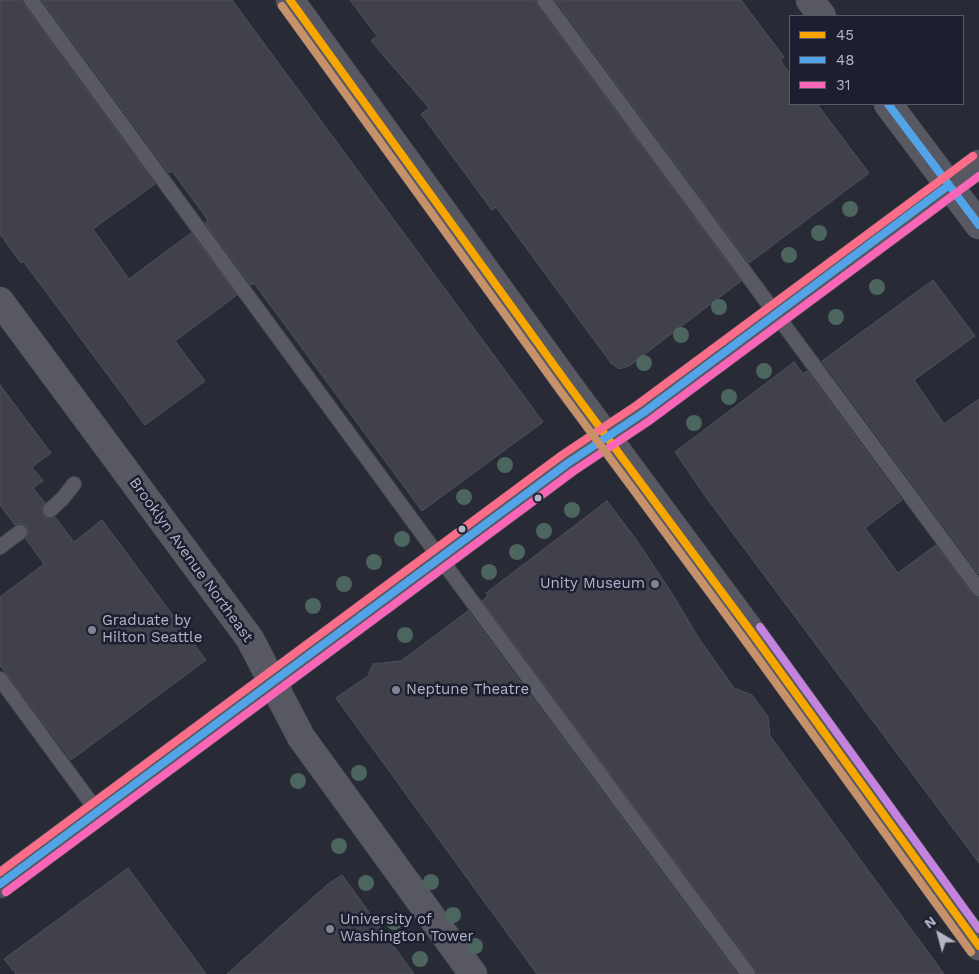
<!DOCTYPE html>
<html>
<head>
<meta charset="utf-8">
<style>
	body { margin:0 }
	#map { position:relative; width:979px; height:974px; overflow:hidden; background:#282a35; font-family:"Work Sans",sans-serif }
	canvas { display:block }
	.legend { position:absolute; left:789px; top:15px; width:175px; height:90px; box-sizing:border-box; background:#1c1f2f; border:1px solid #585b6b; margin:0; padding:6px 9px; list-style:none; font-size:15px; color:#b2b4c6 }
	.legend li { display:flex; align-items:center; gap:10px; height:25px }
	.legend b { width:25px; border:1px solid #585b6b }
	.north { position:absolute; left:914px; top:909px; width:50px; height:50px; -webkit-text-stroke:4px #1c1f2f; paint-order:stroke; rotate:323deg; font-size:14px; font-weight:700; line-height:20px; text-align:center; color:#b2b4c6 }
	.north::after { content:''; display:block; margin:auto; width:18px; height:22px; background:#b2b4c6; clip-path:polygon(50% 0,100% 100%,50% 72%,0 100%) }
</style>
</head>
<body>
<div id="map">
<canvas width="979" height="974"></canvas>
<ul class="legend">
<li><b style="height:6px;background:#f7a600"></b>45</li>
<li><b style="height:6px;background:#53a3e8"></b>48</li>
<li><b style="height:6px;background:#fa66b7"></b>31</li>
</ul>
<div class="north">N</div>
</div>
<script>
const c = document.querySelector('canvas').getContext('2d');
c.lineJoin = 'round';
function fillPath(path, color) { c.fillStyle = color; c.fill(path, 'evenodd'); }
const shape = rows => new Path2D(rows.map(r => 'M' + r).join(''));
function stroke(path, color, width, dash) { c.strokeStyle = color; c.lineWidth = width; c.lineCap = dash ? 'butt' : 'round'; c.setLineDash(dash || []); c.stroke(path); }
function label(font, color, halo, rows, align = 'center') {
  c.font = font + ' "Work Sans",sans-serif'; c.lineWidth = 5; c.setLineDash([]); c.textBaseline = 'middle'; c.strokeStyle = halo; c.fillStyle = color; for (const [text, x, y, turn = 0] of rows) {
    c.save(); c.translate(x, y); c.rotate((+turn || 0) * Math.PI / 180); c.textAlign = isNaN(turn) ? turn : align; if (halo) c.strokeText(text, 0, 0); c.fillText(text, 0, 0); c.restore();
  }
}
const building = shape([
	[0,0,22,0,24,5,155,184,93,229,129,279,191,233,237,295,175,341,205,381,145,425,23,261,21,263,0,234,0,0],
	[42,0,232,0,543,422,422,511,254,283,251,285,205,223,208,220,172,171,169,173,42,0],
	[350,0,535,0,537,5,741,281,629,366,619,369,611,363,496,207,492,210,421,114,429,108,371,41,377,36,350,0],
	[555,0,741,0,784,57,780,60,790,74,790,104,817,104,869,173,749,263,555,0],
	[933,280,975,336,914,380,944,424,979,399,979,574,822,361,933,280],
	[794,362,803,374,807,371,902,500,865,528,898,573,936,545,972,594,979,598,979,863,708,500,675,452,794,362],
	[0,385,51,453,32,467,43,481,33,488,45,503,42,508,43,516,48,518,55,517,74,542,102,520,206,660,71,760,0,665,0,597,44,564,26,539,29,531,27,526,19,523,15,525,0,505,0,385],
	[607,501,635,538,671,592,700,640,734,688,752,695,768,717,770,736,944,974,757,974,755,969,482,601,488,596,486,593,607,501],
	[468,611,737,974,537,974,336,698,368,676,373,664,401,661,468,611],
	[128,868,206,974,16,974,4,959,128,868],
	[342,875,414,974,227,974,327,885,342,875]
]);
const lane = shape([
	[31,0,440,558,748,974],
	[544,0,979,589],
	[50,510,63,498,74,484],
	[0,547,20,532],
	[0,679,97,811]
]);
const secondary = shape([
	[290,0,569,386,752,633,979,946],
	[810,0,822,16],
	[888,104,979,225],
	[0,301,250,639,301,737,473,974],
	[0,884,532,490,568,463,643,413,979,164]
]);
const bus1 = shape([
	[290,0,569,386,752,633,979,946]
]);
const bus2 = shape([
	[888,104,979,225],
	[0,884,568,463,643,413,949,185]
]);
const bus3 = shape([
	[6,892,574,471,649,421,979,176]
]);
const bus4 = shape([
	[0,872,562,455,637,405,973,156]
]);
const bus5 = shape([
	[282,6,561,392,744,639,971,952]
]);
const bus6 = shape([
	[760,627,979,929]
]);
const trees = [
	[850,209],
	[819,233],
	[789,255],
	[877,287],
	[719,307],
	[836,317],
	[681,335],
	[644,363],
	[764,371],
	[729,397],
	[694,423],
	[505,465],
	[464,497],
	[572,510],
	[544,531],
	[402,539],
	[517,552],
	[374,562],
	[489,572],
	[344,584],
	[313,606],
	[405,635],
	[359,773],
	[298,781],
	[339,846],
	[431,882],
	[366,883],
	[453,915],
	[394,922],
	[475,946],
	[420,959]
];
const markers = [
	[538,498,4.5,"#b2b4c6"],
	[462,529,4.5,"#b2b4c6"],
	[655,584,5,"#828493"],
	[92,630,5,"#828493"],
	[396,690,5,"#828493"],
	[330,929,5,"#828493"]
];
const streetNames = [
	["Brooklyn Avenue Northeast",191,560,54]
];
const poiNames = [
	["Unity Museum",645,584,"right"],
	["Graduate by",102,621],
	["Hilton Seattle",102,638],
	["Neptune Theatre",406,690],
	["University of",340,920],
	["Washington Tower",340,937]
];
fillPath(building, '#40414b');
stroke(building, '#50515d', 1);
stroke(lane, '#44464e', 16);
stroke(secondary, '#44464e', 29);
stroke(lane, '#585963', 14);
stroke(secondary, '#575861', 28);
stroke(bus1, '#f7a600', 8);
stroke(bus2, '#53a3e8', 8);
stroke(bus3, '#fa66b7', 8);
stroke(bus4, '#fb6d88', 8);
stroke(bus5, '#c7916a', 8);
stroke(bus6, '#c483df', 8);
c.fillStyle = '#4c655f';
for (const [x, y] of trees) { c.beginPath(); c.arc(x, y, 8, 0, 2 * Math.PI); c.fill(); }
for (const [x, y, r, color] of markers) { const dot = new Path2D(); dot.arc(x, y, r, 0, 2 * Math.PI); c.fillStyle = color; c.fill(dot); stroke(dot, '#1c1f2f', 2); }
label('15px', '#b2b4c6', '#1c1f2f', streetNames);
label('15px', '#b2b4c6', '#1c1f2f', poiNames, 'left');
</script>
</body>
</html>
